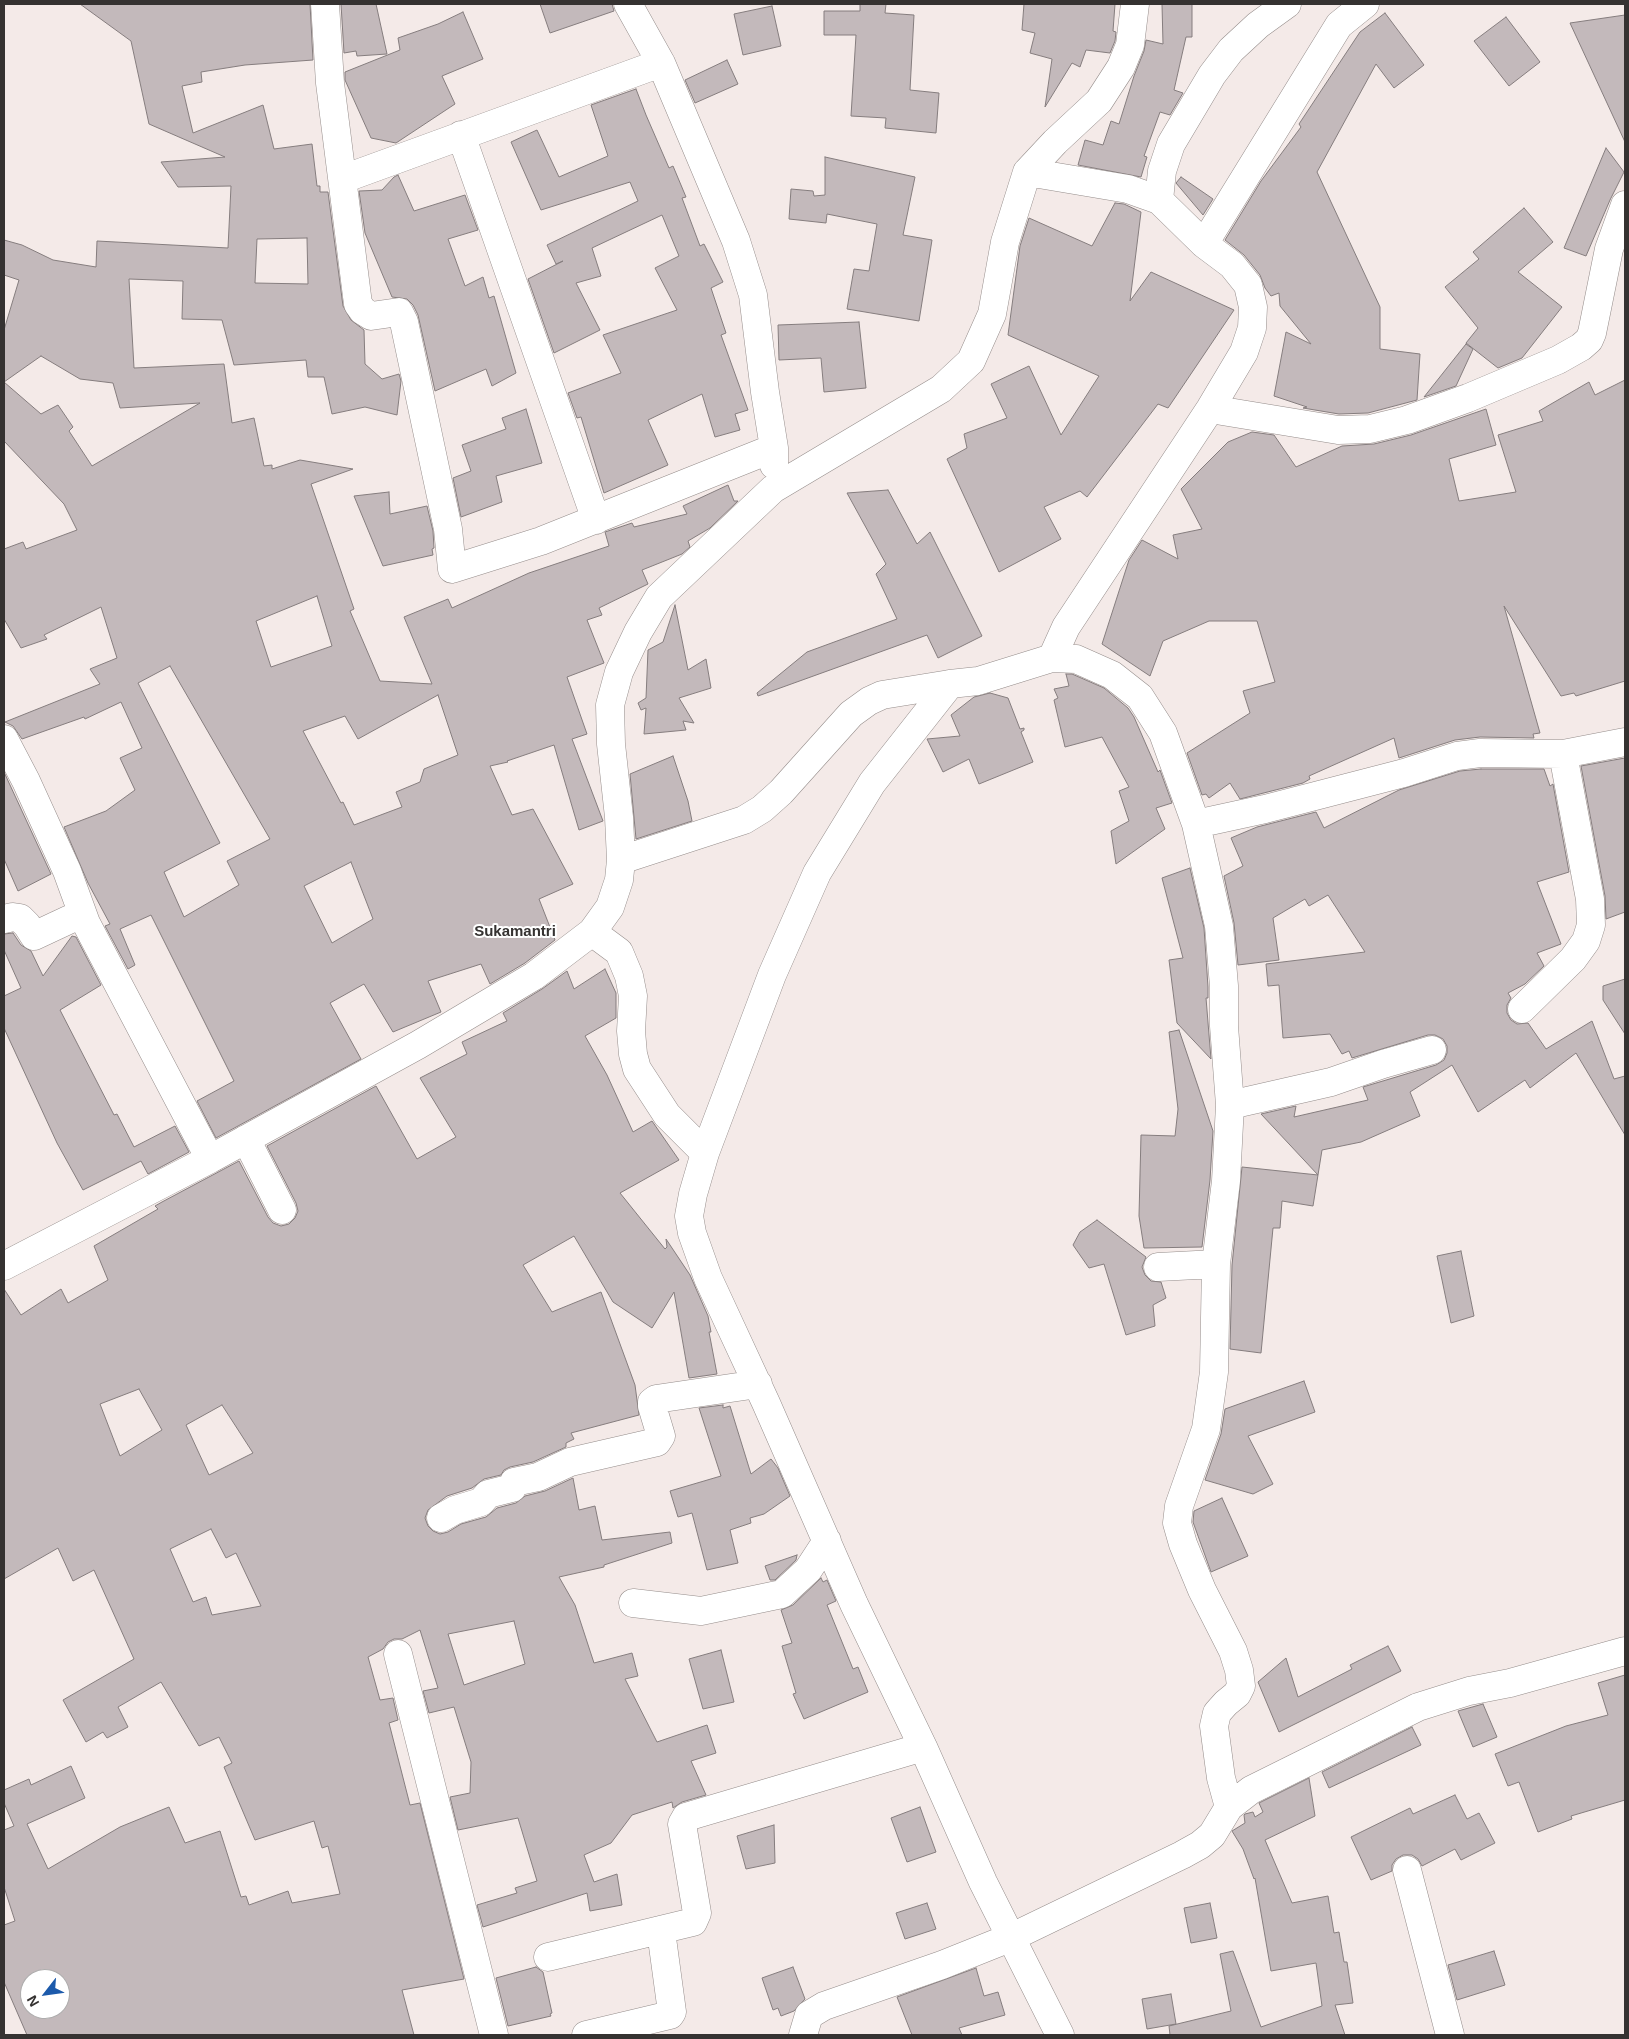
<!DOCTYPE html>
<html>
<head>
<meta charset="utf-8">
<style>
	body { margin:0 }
	#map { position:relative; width:1629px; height:2039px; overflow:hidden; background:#f4eae8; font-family:Arial,sans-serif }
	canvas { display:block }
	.frame { position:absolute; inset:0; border:5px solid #353231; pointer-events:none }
	.north { position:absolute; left:20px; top:1969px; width:50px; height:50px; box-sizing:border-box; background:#fff; border:1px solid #aeadad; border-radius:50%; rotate:240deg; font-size:14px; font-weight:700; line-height:20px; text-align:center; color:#353231 }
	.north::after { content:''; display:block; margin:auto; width:18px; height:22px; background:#1c5aab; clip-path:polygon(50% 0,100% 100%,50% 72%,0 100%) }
</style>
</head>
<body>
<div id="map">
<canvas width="1629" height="2039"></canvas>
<div class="frame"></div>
<div class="north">N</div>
</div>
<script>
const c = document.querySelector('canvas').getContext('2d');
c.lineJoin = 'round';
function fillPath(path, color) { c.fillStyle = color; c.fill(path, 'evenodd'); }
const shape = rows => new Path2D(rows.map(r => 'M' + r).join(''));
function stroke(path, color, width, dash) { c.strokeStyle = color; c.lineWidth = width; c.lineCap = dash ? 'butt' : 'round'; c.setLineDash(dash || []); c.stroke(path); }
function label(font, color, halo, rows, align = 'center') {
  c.font = font + ' Arial,sans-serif'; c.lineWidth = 4; c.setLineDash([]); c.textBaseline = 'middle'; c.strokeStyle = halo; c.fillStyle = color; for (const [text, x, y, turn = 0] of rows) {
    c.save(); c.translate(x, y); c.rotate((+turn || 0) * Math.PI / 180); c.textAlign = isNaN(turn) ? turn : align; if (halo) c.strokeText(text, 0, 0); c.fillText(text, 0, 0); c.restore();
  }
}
const building = shape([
	[80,4,310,4,313,60,245,65,201,72,202,82,182,86,193,133,263,105,274,149,312,144,317,186,320,186,320,192,328,192,343,306,351,320,364,330,365,364,382,379,399,374,401,381,397,415,365,407,332,414,324,377,308,377,306,360,234,365,222,320,182,319,183,281,129,279,134,368,224,364,232,423,254,418,264,466,272,465,272,469,300,460,353,469,311,484,354,609,350,611,380,681,432,684,404,617,448,599,452,608,529,573,609,546,605,532,632,523,634,527,687,514,683,506,728,485,734,501,738,501,710,528,688,541,690,547,682,554,642,570,648,584,599,608,602,615,587,620,604,663,567,677,587,734,572,739,603,821,579,830,554,745,507,761,508,762,490,766,512,815,533,809,573,884,539,899,555,940,525,963,490,984,481,964,428,981,441,1012,393,1032,364,984,330,1003,361,1059,216,1138,197,1101,234,1081,151,915,120,929,135,965,128,969,105,926,110,924,88,883,64,827,106,811,135,790,120,758,142,748,121,702,85,719,84,717,22,739,13,726,5,722,100,684,90,669,117,658,101,607,44,635,47,639,21,648,4,619,4,549,23,542,26,549,77,530,64,504,4,441,4,330,19,280,4,275,4,240,22,245,53,260,96,267,97,241,228,248,231,186,178,187,161,162,225,157,149,124,131,41,80,4],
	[307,238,308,284,255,283,257,239,307,238],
	[41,356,80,379,113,383,120,408,200,403,92,466,69,431,73,427,58,405,41,414,4,382,41,356],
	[317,596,332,646,271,667,256,621,317,596],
	[170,666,270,839,227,861,239,885,184,917,164,872,220,843,138,683,170,666],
	[438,695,458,755,424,769,420,782,396,792,402,807,354,825,343,802,341,803,303,731,345,716,358,739,438,695],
	[351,862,373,919,332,943,304,886,351,862],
	[341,4,376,4,387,54,357,56,356,51,344,53,341,4],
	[540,4,612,4,614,11,550,33,540,4],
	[860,4,886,4,885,13,914,15,910,90,939,93,936,133,885,128,886,118,851,116,856,35,824,35,824,11,860,11,860,4],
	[1024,4,1115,4,1113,31,1116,32,1115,41,1110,53,1086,50,1080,67,1072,63,1045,107,1052,59,1030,53,1035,33,1022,30,1024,4],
	[1162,4,1192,4,1192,37,1186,37,1174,90,1183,93,1170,115,1160,112,1144,156,1147,157,1141,177,1078,165,1085,140,1103,145,1111,121,1119,124,1134,76,1144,51,1146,40,1163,44,1162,4],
	[772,6,781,46,743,55,734,14,772,6],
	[463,12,483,59,442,76,455,104,396,143,371,138,345,80,345,72,400,50,398,38,438,24,463,12],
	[1385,13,1424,65,1394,88,1376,64,1317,172,1380,307,1380,349,1420,354,1417,400,1368,413,1339,414,1303,408,1307,407,1274,396,1286,332,1311,344,1280,306,1279,293,1271,296,1265,288,1260,275,1244,255,1225,240,1261,181,1301,127,1299,124,1360,32,1385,13],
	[1625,15,1625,142,1570,23,1625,15],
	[1506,17,1540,62,1509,86,1474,41,1506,17],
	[727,60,738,84,695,103,685,80,727,60],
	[636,89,646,115,669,168,673,166,686,197,682,198,700,246,704,244,723,282,711,288,726,333,721,335,748,410,735,414,740,430,715,437,702,394,648,420,668,465,604,493,581,417,577,418,568,393,621,373,603,335,677,310,655,268,679,256,662,215,592,248,601,276,576,283,600,330,554,353,528,279,563,261,556,264,547,245,638,201,630,182,541,210,511,142,537,130,559,177,608,156,591,105,636,89],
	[1606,148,1624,172,1610,200,1586,256,1564,248,1606,148],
	[825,157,915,177,903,235,932,240,919,321,847,309,854,269,869,271,877,224,827,214,826,223,789,219,791,189,813,191,814,196,825,195,825,157],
	[398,175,414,211,465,195,478,230,448,239,465,286,483,277,489,298,494,296,516,373,492,386,486,369,435,391,418,315,413,305,407,299,392,297,365,233,359,191,382,190,394,177,398,175],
	[1181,177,1213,199,1203,215,1176,183,1181,177],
	[1115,203,1124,204,1141,212,1130,301,1151,272,1234,310,1168,408,1158,404,1087,497,1080,491,1044,507,1061,539,999,572,947,459,967,448,964,434,1007,418,991,384,1029,366,1061,435,1099,376,1008,335,1020,246,1029,218,1092,246,1115,203],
	[1524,208,1553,242,1518,272,1562,307,1522,358,1498,368,1466,343,1478,328,1445,287,1479,259,1473,252,1524,208],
	[859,322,866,388,824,392,821,358,779,360,778,325,859,322],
	[1466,344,1473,349,1456,386,1424,397,1466,344],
	[1625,380,1625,681,1576,696,1574,693,1561,696,1504,606,1540,733,1533,734,1534,738,1480,737,1455,740,1399,758,1394,738,1309,776,1310,779,1303,783,1240,799,1230,783,1209,798,1206,794,1202,795,1187,753,1250,713,1243,691,1275,682,1257,621,1209,621,1163,641,1150,676,1102,644,1129,560,1142,540,1178,559,1173,535,1202,529,1181,489,1228,442,1252,432,1274,435,1296,467,1342,446,1374,444,1411,435,1486,409,1496,445,1449,459,1459,501,1516,492,1498,435,1543,421,1539,411,1589,382,1595,395,1625,380],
	[526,409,542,463,496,476,502,502,461,517,453,478,471,471,462,445,506,429,502,418,526,409],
	[888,490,917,544,930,532,982,636,938,658,927,635,758,696,757,693,807,652,897,619,876,574,886,564,847,493,888,490],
	[389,492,390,514,427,506,433,531,434,548,432,549,433,555,383,566,354,496,389,492],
	[675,605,688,670,706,659,711,688,679,698,694,723,683,721,686,730,644,734,646,708,641,710,638,703,646,698,648,650,663,642,675,605],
	[1066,674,1072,674,1104,688,1128,708,1134,717,1158,772,1160,770,1172,803,1156,808,1165,829,1116,864,1111,831,1129,821,1119,791,1129,787,1102,737,1065,747,1054,700,1058,698,1054,689,1069,686,1066,674],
	[990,693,1008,698,1020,729,1024,728,1024,730,1021,732,1033,762,979,784,969,759,943,772,927,739,960,736,951,715,974,697,990,693],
	[673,756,688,801,692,821,636,839,630,774,673,756],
	[1625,758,1625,912,1606,919,1605,896,1581,766,1625,758],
	[1481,769,1544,769,1550,786,1553,784,1569,872,1537,882,1561,944,1537,953,1544,966,1525,984,1508,993,1511,998,1507,1005,1507,1013,1511,1020,1517,1024,1528,1023,1546,1049,1592,1021,1614,1079,1625,1076,1625,1135,1576,1053,1530,1088,1525,1080,1478,1112,1452,1065,1410,1092,1420,1116,1361,1142,1322,1150,1313,1206,1282,1201,1280,1228,1273,1228,1261,1353,1230,1349,1232,1265,1242,1167,1318,1175,1261,1114,1296,1106,1294,1117,1368,1100,1363,1087,1436,1065,1444,1060,1447,1053,1447,1046,1443,1039,1435,1035,1428,1035,1352,1058,1349,1051,1342,1054,1330,1034,1283,1038,1279,985,1268,986,1266,964,1365,952,1328,895,1309,906,1305,899,1273,918,1279,960,1238,965,1234,923,1224,876,1243,866,1231,838,1257,827,1316,812,1324,828,1399,790,1460,771,1481,769],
	[4,772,51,874,18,891,4,859,4,772],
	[1190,868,1204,928,1208,987,1208,998,1206,998,1211,1059,1177,1023,1169,960,1183,958,1162,878,1190,868],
	[13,933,21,945,31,951,43,976,72,936,76,937,101,985,60,1010,114,1115,117,1114,134,1147,175,1126,189,1152,148,1174,141,1161,83,1190,57,1143,4,1028,4,996,21,988,4,950,4,934,13,933],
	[605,969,616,993,616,1018,585,1036,607,1075,633,1132,652,1121,679,1160,620,1193,665,1249,667,1247,666,1239,690,1275,708,1316,711,1332,709,1332,717,1374,689,1378,674,1292,652,1328,613,1302,574,1236,523,1265,552,1312,601,1292,635,1385,639,1415,571,1433,574,1439,566,1443,566,1447,533,1462,510,1467,504,1470,501,1475,484,1479,472,1488,447,1496,428,1510,425,1518,428,1526,433,1531,440,1534,448,1532,461,1524,486,1517,497,1508,516,1503,525,1496,545,1491,573,1478,579,1510,595,1506,602,1540,670,1532,672,1543,604,1565,604,1567,559,1577,575,1605,594,1663,632,1653,638,1676,625,1679,657,1742,707,1725,716,1753,691,1761,706,1795,682,1802,673,1808,672,1802,632,1815,611,1843,584,1855,594,1882,617,1874,622,1905,590,1911,587,1893,483,1927,477,1905,517,1893,515,1888,537,1881,518,1818,458,1830,450,1797,470,1793,471,1762,454,1707,429,1713,423,1691,438,1688,420,1630,402,1639,394,1639,388,1642,383,1649,368,1657,380,1700,393,1698,398,1720,389,1723,410,1805,420,1803,464,1979,402,1990,414,2035,27,2035,4,1982,4,1925,15,1921,4,1887,4,1830,14,1826,4,1803,4,1790,29,1779,31,1785,71,1766,85,1798,27,1824,48,1869,120,1827,169,1807,185,1843,220,1831,241,1897,246,1896,249,1905,288,1891,292,1903,340,1894,328,1846,322,1848,314,1821,255,1840,224,1767,232,1763,219,1737,199,1746,161,1682,118,1707,128,1727,107,1738,103,1732,86,1742,63,1700,134,1659,94,1570,73,1581,58,1548,4,1579,4,1289,21,1315,61,1289,68,1303,108,1280,94,1246,158,1209,155,1206,162,1202,239,1161,268,1217,273,1223,281,1226,289,1224,295,1218,298,1211,296,1203,267,1146,376,1086,417,1159,456,1137,420,1078,467,1054,462,1042,507,1021,503,1013,542,989,567,971,574,989,605,969],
	[139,1389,162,1430,120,1456,100,1404,139,1389],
	[222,1405,253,1453,209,1475,186,1425,222,1405],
	[211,1529,226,1558,236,1553,261,1606,212,1615,206,1597,193,1602,170,1549,211,1529],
	[514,1621,525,1664,464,1685,448,1634,514,1621],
	[30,1979,60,1979,60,2009,30,2009,30,1979],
	[1625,979,1625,1034,1603,1000,1603,986,1625,979],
	[1179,1030,1213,1131,1210,1180,1202,1247,1144,1248,1139,1216,1141,1135,1175,1136,1178,1109,1169,1032,1179,1030],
	[1097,1220,1146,1257,1142,1267,1145,1275,1151,1281,1161,1282,1166,1298,1153,1305,1155,1326,1126,1335,1104,1264,1089,1268,1073,1245,1080,1232,1097,1220],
	[1461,1251,1474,1316,1451,1323,1437,1256,1461,1251],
	[1304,1381,1315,1412,1248,1436,1273,1484,1253,1494,1205,1480,1221,1434,1225,1409,1304,1381],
	[723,1405,723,1408,730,1406,751,1474,771,1459,778,1468,790,1496,764,1514,750,1518,751,1523,730,1530,738,1563,707,1570,692,1513,678,1517,670,1491,721,1476,699,1408,723,1405],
	[1222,1498,1248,1556,1211,1572,1193,1522,1194,1511,1222,1498],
	[797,1555,796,1560,775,1580,770,1580,765,1566,797,1555],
	[821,1578,823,1582,827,1580,836,1601,827,1605,853,1669,858,1667,868,1692,804,1719,793,1694,796,1693,782,1646,792,1643,781,1610,793,1605,821,1578],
	[1388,1646,1401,1671,1279,1732,1258,1682,1286,1658,1298,1697,1352,1669,1350,1665,1388,1646],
	[721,1650,734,1702,703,1709,689,1659,721,1650],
	[1625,1675,1625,1800,1571,1816,1572,1819,1538,1832,1519,1782,1508,1786,1495,1754,1566,1726,1608,1715,1598,1683,1625,1675],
	[1483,1704,1497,1737,1473,1747,1458,1711,1483,1704],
	[1412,1727,1421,1745,1329,1788,1322,1772,1412,1727],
	[1309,1778,1315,1816,1265,1840,1292,1903,1328,1896,1334,1933,1339,1932,1344,1962,1347,1962,1353,2003,1335,2005,1345,2035,1170,2035,1169,2026,1231,2011,1220,1954,1233,1951,1261,2027,1322,2006,1316,1963,1271,1971,1255,1878,1254,1879,1243,1849,1232,1831,1245,1823,1244,1815,1245,1814,1253,1812,1255,1817,1263,1812,1259,1803,1309,1778],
	[1455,1795,1467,1819,1479,1813,1495,1843,1461,1860,1455,1849,1422,1866,1418,1859,1412,1855,1403,1855,1396,1859,1392,1865,1392,1871,1371,1880,1351,1837,1410,1808,1413,1814,1455,1795],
	[920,1807,936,1852,907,1862,891,1818,920,1807],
	[774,1825,775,1863,746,1869,737,1836,774,1825],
	[927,1903,936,1929,905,1939,896,1913,927,1903],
	[1210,1903,1217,1938,1191,1943,1184,1908,1210,1903],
	[1494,1951,1505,1985,1457,2000,1448,1965,1494,1951],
	[536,1967,543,1972,552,2013,550,2014,551,2016,508,2026,496,1978,536,1967],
	[793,1967,805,1999,794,2011,781,2016,778,2008,773,2010,762,1978,793,1967],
	[976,1968,984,1996,998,1992,1005,2015,959,2028,962,2035,912,2035,897,1997,976,1968],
	[1171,1994,1176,2024,1147,2029,1142,1999,1171,1994]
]);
const minor = shape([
	[325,4,330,83,358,304,363,311,371,316,399,312,404,322,448,529,452,569,541,541,774,448],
	[628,4,661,63,736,241,753,295,765,392,774,448,774,465],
	[461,135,596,520],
	[1027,172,1128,189,1159,200,1204,244,1232,265,1248,285,1253,307,1252,328,1244,352,1210,409,1066,627,1052,658],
	[343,179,661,63],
	[1159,200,1162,171,1171,144,1212,75,1231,50,1258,25,1287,4],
	[1204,244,1339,25,1365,4],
	[1210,409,1338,430,1370,429,1407,420,1468,398,1558,360,1581,347,1589,340,1592,333,1609,249,1625,205],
	[4,739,26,781,67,871,86,923,210,1159],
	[1196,824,1265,809,1404,773,1457,756,1480,753,1563,754,1625,742],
	[621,860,744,820,762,809,781,792,851,714,869,701,882,695,950,684],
	[4,919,13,917,20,918,27,925,34,936,81,914],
	[592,932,619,952,629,976,633,996,631,1031,633,1054,637,1069,667,1115,705,1153],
	[1522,1009,1573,959,1586,941,1591,925,1590,899,1563,754],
	[246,1139,282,1210],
	[1216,1264,1214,1372,1206,1429,1179,1506,1177,1523,1183,1544,1202,1590,1233,1651,1239,1670,1241,1686,1237,1694,1226,1703,1217,1713,1214,1726,1221,1778,1229,1807],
	[4,1266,210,1159,418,1045,534,976,592,932,610,907,619,880,621,860,619,817,611,744,610,705,619,672,638,632,659,597,773,489,941,389,971,361,992,314,1005,242,1027,172,1055,142,1099,101,1121,67,1130,45,1135,4],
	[1158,1267,1216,1264,1226,1181,1230,1105],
	[441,1518,455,1510,481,1502,488,1494,512,1488,514,1482,538,1477,570,1462,657,1442,661,1436,652,1406,652,1402,656,1399,758,1384],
	[633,1603,701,1611,782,1594,808,1570,827,1541],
	[398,1654,494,2035],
	[1407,1870,1450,2035],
	[548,1957,693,1922,697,1913,682,1824,686,1817,923,1747],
	[586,2035,670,2015,672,2012,661,1931],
	[803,2035,809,2015,824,2006,942,1965,1012,1937,1182,1855,1200,1845,1212,1835,1229,1807,1251,1790,1418,1707,1469,1691,1510,1683,1625,1651],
	[1060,2035,983,1882,923,1747,854,1604,766,1403,708,1278,692,1233,689,1216,693,1194,705,1153,772,975,817,873,872,783,950,684,978,681,1052,658,1076,659,1112,675,1140,697,1163,733,1196,824,1219,926,1224,986,1224,1026,1230,1105,1331,1082,1383,1064,1432,1050]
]);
const quarterNames = [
	["Sukamantri",515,932]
];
fillPath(building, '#c3b9bb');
stroke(building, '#857d7e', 1);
stroke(minor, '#958d8b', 29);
stroke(minor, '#fff', 28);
label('bold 15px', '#353231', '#fff', quarterNames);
</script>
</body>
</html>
